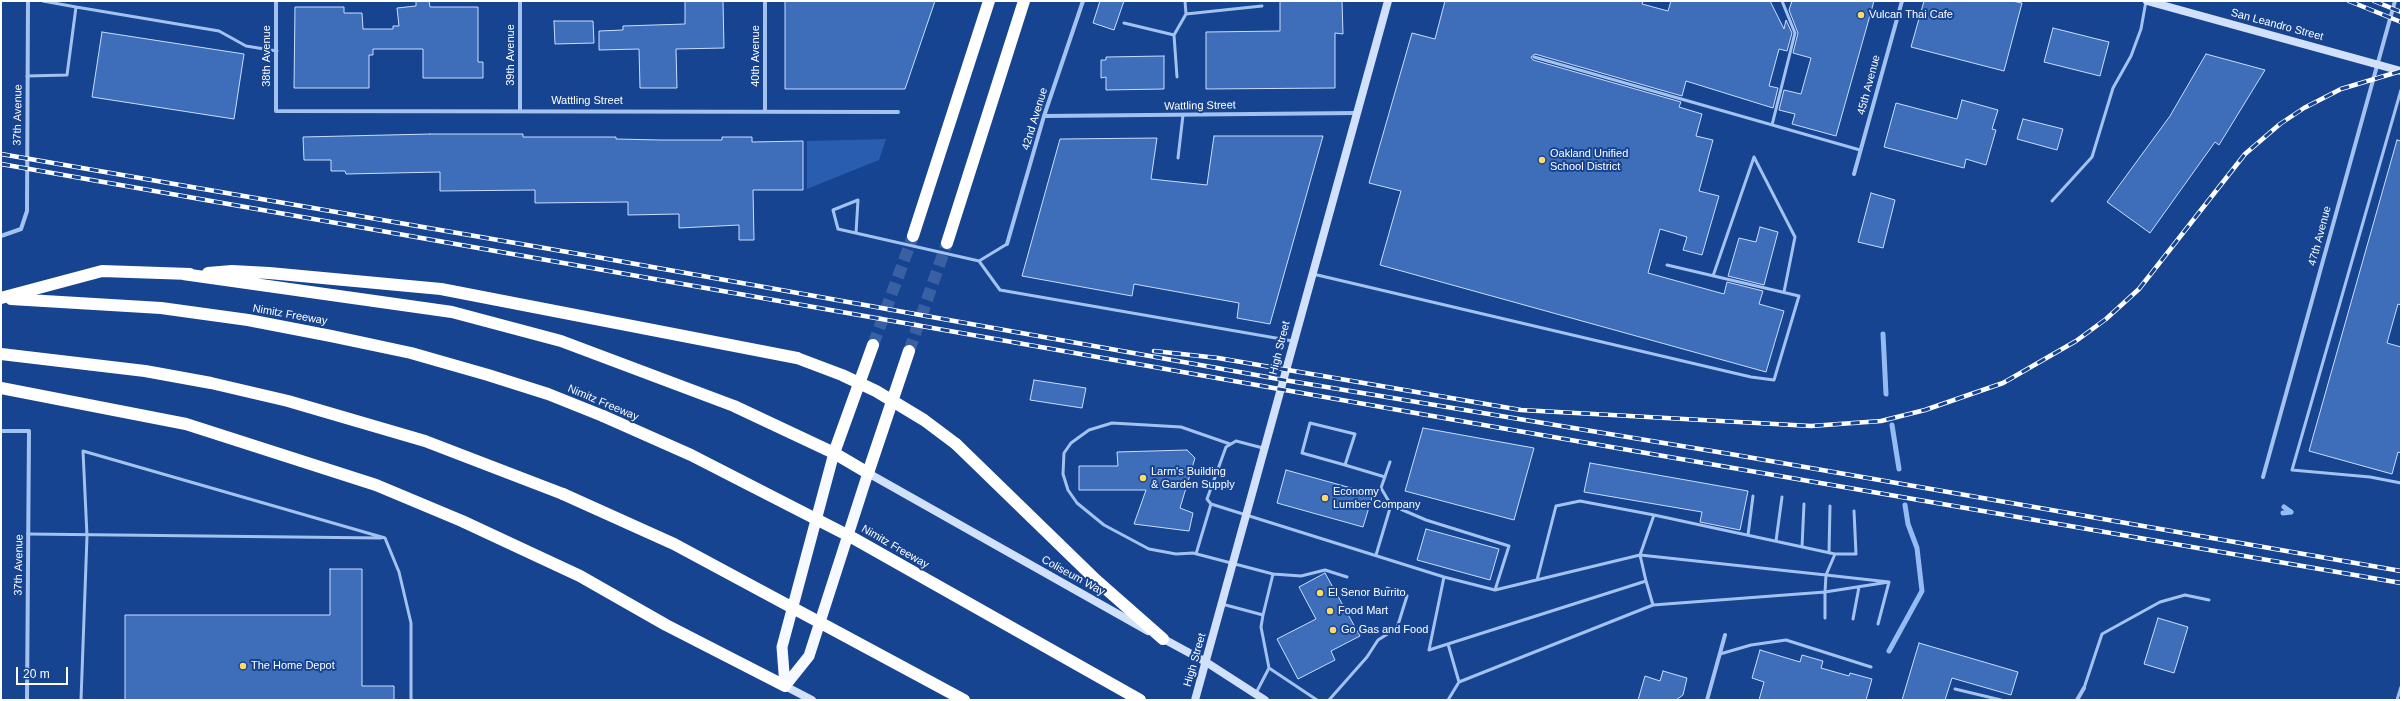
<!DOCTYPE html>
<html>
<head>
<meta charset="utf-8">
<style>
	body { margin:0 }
	#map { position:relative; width:2402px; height:701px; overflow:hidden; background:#164491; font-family:Helvetica,sans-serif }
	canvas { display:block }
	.frame { position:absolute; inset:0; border:2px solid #fff; pointer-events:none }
	.scale { position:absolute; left:16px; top:667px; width:52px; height:18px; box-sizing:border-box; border:2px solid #fff; border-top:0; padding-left:5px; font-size:12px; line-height:14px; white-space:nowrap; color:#fff; -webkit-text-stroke:3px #164491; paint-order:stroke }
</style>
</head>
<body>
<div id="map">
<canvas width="2402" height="701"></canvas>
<div class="frame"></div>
<div class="scale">20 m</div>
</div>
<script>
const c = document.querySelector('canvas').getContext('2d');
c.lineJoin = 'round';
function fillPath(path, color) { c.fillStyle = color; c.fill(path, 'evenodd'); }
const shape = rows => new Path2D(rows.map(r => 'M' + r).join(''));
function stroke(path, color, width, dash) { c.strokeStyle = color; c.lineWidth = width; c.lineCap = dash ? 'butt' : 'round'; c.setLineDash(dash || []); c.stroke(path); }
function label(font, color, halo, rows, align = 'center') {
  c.font = font + ' Helvetica,sans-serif'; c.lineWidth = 4; c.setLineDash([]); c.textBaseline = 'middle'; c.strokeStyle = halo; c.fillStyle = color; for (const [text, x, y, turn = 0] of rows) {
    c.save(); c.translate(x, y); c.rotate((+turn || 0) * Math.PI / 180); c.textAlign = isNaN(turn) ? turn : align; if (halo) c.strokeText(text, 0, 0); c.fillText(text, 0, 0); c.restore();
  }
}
const green = shape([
	[886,139,879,160,807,189,807,141]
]);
const stream = shape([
	[1883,334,1886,394],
	[1892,425,1899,469],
	[2284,507,2291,512],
	[2283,513,2291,512],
	[1889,651,1922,591,1917,548,1908,524,1905,505]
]);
const building = shape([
	[416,1,429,1,430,7,478,7,478,62,483,62,483,78,423,78,423,49,373,49,373,55,369,55,369,88,294,88,295,7,344,7,344,13,362,13,363,29,393,29,393,26,399,26,397,8,416,6,416,1],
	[685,1,723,1,724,48,676,49,677,88,640,88,639,49,599,50,599,31,623,30,623,26,685,24,685,1],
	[785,1,935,1,905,89,785,89,785,1],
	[1100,1,1124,1,1114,30,1093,23,1100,1],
	[1280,1,1342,1,1343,34,1335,33,1335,88,1206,89,1206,32,1280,31,1280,1],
	[1445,1,1643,1,1642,4,1668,11,1671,1,1770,1,1784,29,1786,20,1792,33,1787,51,1779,49,1769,86,1778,88,1773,108,1686,81,1682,96,1535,54,1531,57,1533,60,1681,102,1679,107,1702,114,1696,136,1713,140,1699,191,1719,196,1702,255,1683,250,1687,237,1660,229,1648,273,1724,294,1727,282,1763,291,1759,304,1784,311,1766,372,1380,265,1401,191,1369,183,1412,33,1435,39,1445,1],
	[1792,1,1874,1,1836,136,1792,124,1795,114,1779,110,1784,90,1801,94,1811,58,1793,53,1798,33,1789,10,1792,1],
	[1924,1,2012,1,2022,3,2004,71,1911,47,1924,1],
	[554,21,593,21,594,43,555,44,554,21],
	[2053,28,2109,42,2100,76,2044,62,2053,28],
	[102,32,244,54,234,119,92,97,102,32],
	[2206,54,2265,70,2219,145,2215,142,2150,233,2107,202,2170,116,2206,54],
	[1164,56,1164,89,1106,90,1106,77,1101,78,1101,60,1106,60,1106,57,1164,56],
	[1962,100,1998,110,1992,129,1996,130,1986,165,1966,159,1964,168,1884,147,1896,103,1957,119,1962,100],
	[2023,119,2063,129,2057,150,2017,139,2023,119],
	[430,134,523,134,523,137,616,137,616,139,660,140,722,140,722,137,752,137,752,142,803,141,803,190,753,190,754,240,739,240,739,225,679,228,679,214,628,215,628,202,535,203,535,190,440,191,440,172,346,174,345,171,331,171,331,160,304,160,303,137,430,134],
	[1214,136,1323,136,1270,324,1237,318,1239,303,1134,284,1132,296,1022,276,1060,139,1157,138,1151,179,1207,185,1214,136],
	[2397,140,2401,141,2401,305,2398,304,2387,343,2401,347,2401,453,2398,452,2392,474,2309,451,2397,140],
	[1871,193,1895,200,1883,248,1858,242,1871,193],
	[1760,227,1778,232,1764,285,1728,276,1739,238,1756,242,1760,227],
	[1034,380,1086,388,1082,408,1030,400,1034,380],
	[1423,428,1534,448,1514,520,1405,491,1423,428],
	[1187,450,1195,458,1180,508,1193,513,1189,531,1134,524,1146,490,1079,490,1079,466,1118,466,1117,452,1187,450],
	[1590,463,1748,491,1740,530,1700,522,1702,512,1584,492,1590,463],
	[1286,470,1373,494,1363,527,1277,503,1286,470],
	[1426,529,1499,549,1490,580,1417,560,1426,529],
	[330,569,362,569,362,686,394,686,394,700,125,700,125,615,330,615,330,569],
	[1325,573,1360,636,1331,651,1335,660,1298,679,1277,639,1316,619,1299,587,1325,573],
	[2158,618,2188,627,2174,673,2144,664,2158,618],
	[1919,643,2018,672,2011,695,1952,678,1945,700,1902,700,1919,643],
	[1760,650,1800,662,1802,655,1823,661,1821,668,1849,676,1850,673,1872,679,1866,700,1759,700,1764,682,1752,678,1760,650],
	[1663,671,1687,678,1683,695,1676,700,1638,700,1645,676,1660,681,1663,671]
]);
const motorwayTunnel = shape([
	[873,345,913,236],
	[909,351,947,243]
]);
const service = shape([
	[1185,1,1186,14,1262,6],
	[76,7,219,31,246,46,277,51],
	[1124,23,1174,35],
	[1534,57,1860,150],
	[27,76,67,75,76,7,43,1],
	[1177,77,1174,35,1186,14],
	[2401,90,2292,470,2370,477,2401,483],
	[1772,125,1795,33,1782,1],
	[1178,158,1183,115],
	[2052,201,2092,157,2113,88,2131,56,2141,29,2146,1],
	[856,233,858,200,833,210,838,229,979,261,1007,244],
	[979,261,1000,290,1293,341],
	[1313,274,1751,377,1774,380,1799,296,1667,265],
	[1713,276,1754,157,1795,237,1784,292],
	[1230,444,1181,427,1112,423,1089,430,1071,443,1064,453,1063,474,1068,490,1077,503,1104,525,1149,549,1176,554,1193,553,1273,574,1263,615],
	[1263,448,1236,441,1226,447,1207,499,1211,504,1444,577,1495,590,1509,546,1426,520,1391,505,1381,488,1390,462],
	[1345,465,1355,434,1310,423,1302,453,1345,465,1385,477],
	[1654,515,1835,554,1826,575,1889,582,1825,592,1825,618],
	[28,534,381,538],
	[1748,535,1753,496],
	[385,538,399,572,411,623,411,700],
	[1776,541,1782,497],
	[1802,547,1804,504],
	[1829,553,1830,506],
	[1196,554,1211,504],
	[1835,554,1856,554,1854,511],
	[1376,555,1391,505],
	[1273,574,1301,576,1325,570,1347,577],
	[1444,577,1429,650,1646,581,1640,555,1495,590],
	[1537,580,1556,506,1580,501,1654,515,1640,555,1826,575,1825,592,1653,605],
	[1222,604,1263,615,1261,627,1269,668],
	[1853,619,1859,587],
	[1878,624,1889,582],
	[1448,644,1459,682,1653,605,1646,581],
	[1720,654,1751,645,1786,640,1871,667],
	[2084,688,2102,634,2160,602,2185,595,2209,600],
	[1955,689,2001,700],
	[1256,693,1269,668,1317,700],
	[81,700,87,536,83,451,385,538],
	[1329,700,1367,657,1378,640,1397,628,1407,596,1387,588],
	[1448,700,1459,682],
	[2397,700,2401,687]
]);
const minor = shape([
	[276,1,276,111,898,112],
	[520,110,520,1],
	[765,111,765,1],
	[1044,116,1356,113],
	[1854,174,1902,1],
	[1,236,21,229,27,211,28,1],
	[1007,244,1044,116,1083,1],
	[1,431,29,431,27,700],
	[2263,477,2395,1],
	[1707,700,1725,635],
	[2077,700,2084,688]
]);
const secondary = shape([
	[2147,1,2401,71],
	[868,473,1148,631],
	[1160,637,1206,662,1265,700],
	[785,686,812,700],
	[1195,700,1388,1]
]);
const trunk = shape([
	[785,686,782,647,834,453],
	[785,686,809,656,868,473]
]);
const motorway = shape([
	[913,236,989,1],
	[947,243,1024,1],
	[208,273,232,271,269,273,441,289,797,358],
	[183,274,452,312,561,341,734,406,834,453,868,473,909,351],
	[1,298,102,271,190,274],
	[11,299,161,308,248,320,331,336,411,353,488,375,548,394,603,416],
	[1,354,145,371,211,383,288,401,425,441,563,494],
	[1,388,186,424,376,485,462,521,580,576,666,625,785,686],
	[956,444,1096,580,1163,639],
	[834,453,873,345]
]);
const rail = shape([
	[2349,1,2401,22],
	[2374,1,2401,12],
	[1,154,602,258,1284,380,1736,455,2401,571],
	[1,164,1495,427,2401,583],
	[1154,351,1218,358,1521,410,1811,426,1881,421,1925,410,2003,383,2076,341,2106,319,2139,289,2245,154,2280,124,2304,108,2341,89,2401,71]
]);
const motorwayBridge = shape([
	[797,358,842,375,876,391,924,420,956,444],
	[603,416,691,455,853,538,1140,700],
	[563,494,674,544,964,700]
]);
const markers = [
	[1861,15,4,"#ffdb62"],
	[1542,160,4,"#ffdb62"],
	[1143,478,4,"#ffdb62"],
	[1325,498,4,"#ffdb62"],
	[1320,593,4,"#ffdb62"],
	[1330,611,4,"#ffdb62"],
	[1333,630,4,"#ffdb62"],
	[243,666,4,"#ffdb62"]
];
const poiNames = [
	["Vulcan Thai Cafe",1869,15],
	["Oakland Unified",1550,154],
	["School District",1550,167],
	["Larm's Building",1151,472],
	["& Garden Supply",1151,485],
	["Economy",1333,492],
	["Lumber Company",1333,505],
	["El Senor Burrito",1328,593],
	["Food Mart",1338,611],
	["Go Gas and Food",1341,630],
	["The Home Depot",251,666]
];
const streetNames = [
	["San Leandro Street",2277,25,15],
	["39th Avenue",511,55,-90],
	["38th Avenue",267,56,-90],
	["40th Avenue",756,56,-90],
	["45th Avenue",1869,85,-75],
	["Wattling Street",587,101],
	["Wattling Street",1200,106,-1],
	["37th Avenue",18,115,-89],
	["42nd Avenue",1035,119,-73],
	["47th Avenue",2320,236,-75],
	["Nimitz Freeway",290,315,10],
	["High Street",1280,348,-76],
	["Nimitz Freeway",603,403,23],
	["Nimitz Freeway",895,547,30],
	["37th Avenue",19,565,-89],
	["Coliseum Way",1073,576,29],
	["High Street",1195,660,-74]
];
fillPath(green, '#285db0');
stroke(stream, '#95bbf3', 5);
fillPath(building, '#3e6eb9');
stroke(building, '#caddfc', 1);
stroke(motorwayTunnel, '#3960a2', 12, [12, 6]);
stroke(service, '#a3c2f0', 3);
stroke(minor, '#a3c2f0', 4);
stroke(secondary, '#d1e1fb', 8);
stroke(trunk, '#f6f9ff', 11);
stroke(motorway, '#fff', 12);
stroke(rail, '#fff', 4.5);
stroke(rail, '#164491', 3, [9]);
stroke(motorwayBridge, '#fff', 12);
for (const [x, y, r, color] of markers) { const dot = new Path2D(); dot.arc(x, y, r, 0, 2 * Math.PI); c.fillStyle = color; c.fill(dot); stroke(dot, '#164491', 1.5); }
label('11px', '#fff', '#164491', poiNames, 'left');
label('11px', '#fff', '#164491', streetNames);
</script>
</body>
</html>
